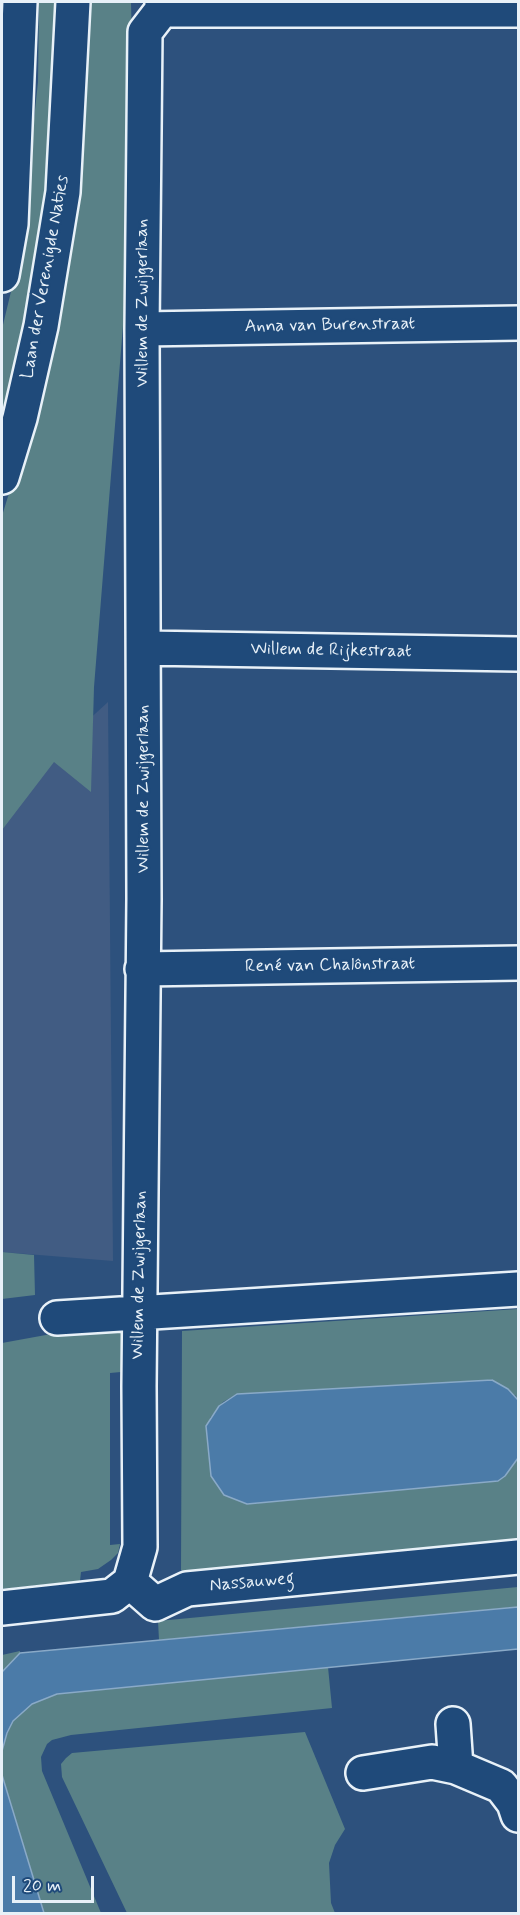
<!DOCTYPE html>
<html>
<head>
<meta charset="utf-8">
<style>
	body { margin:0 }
	#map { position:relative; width:520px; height:1915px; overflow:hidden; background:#2d517d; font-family:Mynerve,sans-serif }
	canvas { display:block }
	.frame { position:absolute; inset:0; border:3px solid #e8f1f8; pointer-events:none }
	.scale { position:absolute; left:12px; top:1876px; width:82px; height:27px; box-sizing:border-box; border:3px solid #e8f1f8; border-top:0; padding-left:8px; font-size:18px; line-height:21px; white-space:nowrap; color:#e8f1f8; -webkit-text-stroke:4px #1f4a7a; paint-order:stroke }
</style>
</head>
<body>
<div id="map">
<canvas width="520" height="1915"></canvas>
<div class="frame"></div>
<div class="scale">20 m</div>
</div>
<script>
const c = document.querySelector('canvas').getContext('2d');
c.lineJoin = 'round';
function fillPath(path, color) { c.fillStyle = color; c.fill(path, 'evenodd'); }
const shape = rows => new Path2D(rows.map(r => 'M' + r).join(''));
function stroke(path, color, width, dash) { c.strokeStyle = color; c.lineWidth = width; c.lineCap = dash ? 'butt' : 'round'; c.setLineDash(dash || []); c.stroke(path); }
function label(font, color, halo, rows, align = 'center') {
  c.font = font + ' Mynerve,sans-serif'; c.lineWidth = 4.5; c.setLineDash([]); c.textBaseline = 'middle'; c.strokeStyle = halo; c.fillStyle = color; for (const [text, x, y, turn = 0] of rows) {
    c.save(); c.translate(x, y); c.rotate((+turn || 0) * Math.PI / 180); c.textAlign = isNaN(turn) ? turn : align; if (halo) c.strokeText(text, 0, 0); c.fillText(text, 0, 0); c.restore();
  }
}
const built = shape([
	[108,702,113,1261,2,1252,2,799]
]);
const green = shape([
	[39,2,58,2,57,125,35,290,2,433,2,329,14,279,24,211,38,82],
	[88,2,131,2,135,176,94,687,91,792,54,762,2,830,2,516,21,454],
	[2,1252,34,1255,35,1295,2,1299],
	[518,1309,518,1400,515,1395,237,1394,223,1402,210,1418,240,1501,247,1504,498,1481,505,1476,518,1458,518,1540,186,1572,181,1570,182,1331],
	[106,1324,108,1332,122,1333,121,1372,110,1373,110,1545,120,1544,118,1553,111,1560,98,1569,81,1572,80,1581,2,1589,2,1343],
	[518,1587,518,1607,159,1640,158,1621],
	[20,1651,20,1653,2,1672,2,1655],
	[328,1667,332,1708,71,1735,52,1740,47,1744,41,1757,42,1771,101,1913,44,1913,2,1775,2,1745,13,1721,22,1712,32,1704,57,1694],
	[305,1732,345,1829,335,1845,329,1863,331,1903,335,1913,127,1913,62,1777,61,1764,66,1758,72,1753]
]);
const water = shape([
	[492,1380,508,1389,518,1400,518,1458,505,1476,498,1481,247,1504,224,1495,211,1476,206,1426,219,1406,237,1394,492,1380],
	[518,1607,518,1649,57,1694,32,1704,13,1721,7,1733,2,1751,2,1672,20,1653,518,1607],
	[2,1775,44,1913,2,1913,2,1775]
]);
const minor = shape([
	[162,10,518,10],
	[142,329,518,323],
	[144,648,518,654],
	[142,969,518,963],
	[57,1318,518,1289],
	[130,1582,140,1547,139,1386,144,899,142,329,145,32,162,10,162,2],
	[130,1582,155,1604,187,1589,518,1557],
	[2,1608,112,1596,130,1582],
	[453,1724,456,1767],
	[363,1773,432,1762,456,1767,501,1786,514,1803,518,1815]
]);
const major = shape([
	[2,275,11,224,20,2],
	[2,477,20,418,41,326,63,192,73,2]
]);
const streetNames = [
	["Laan der Verenigde Naties",46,277,-80],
	["Willem de Zwijgerlaan",143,303,-90],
	["Anna van Burenstraat",330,326,-1],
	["Willem de Rijkestraat",331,651,1],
	["Willem de Zwijgerlaan",144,789,-90],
	["René van Chalônstraat",330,966,-1],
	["Willem de Zwijgerlaan",140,1275,-89],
	["Nassauweg",252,1583,-5]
];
fillPath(built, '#415c83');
fillPath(green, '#598187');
fillPath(water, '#4b7ba8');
stroke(water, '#8aaac8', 1.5);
stroke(minor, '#e8f1f8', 38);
stroke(major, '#e8f1f8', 38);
stroke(minor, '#1f4a7a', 33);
stroke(major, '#1f4a7a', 33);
label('18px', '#e8f1f8', '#1f4a7a', streetNames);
</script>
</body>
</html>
